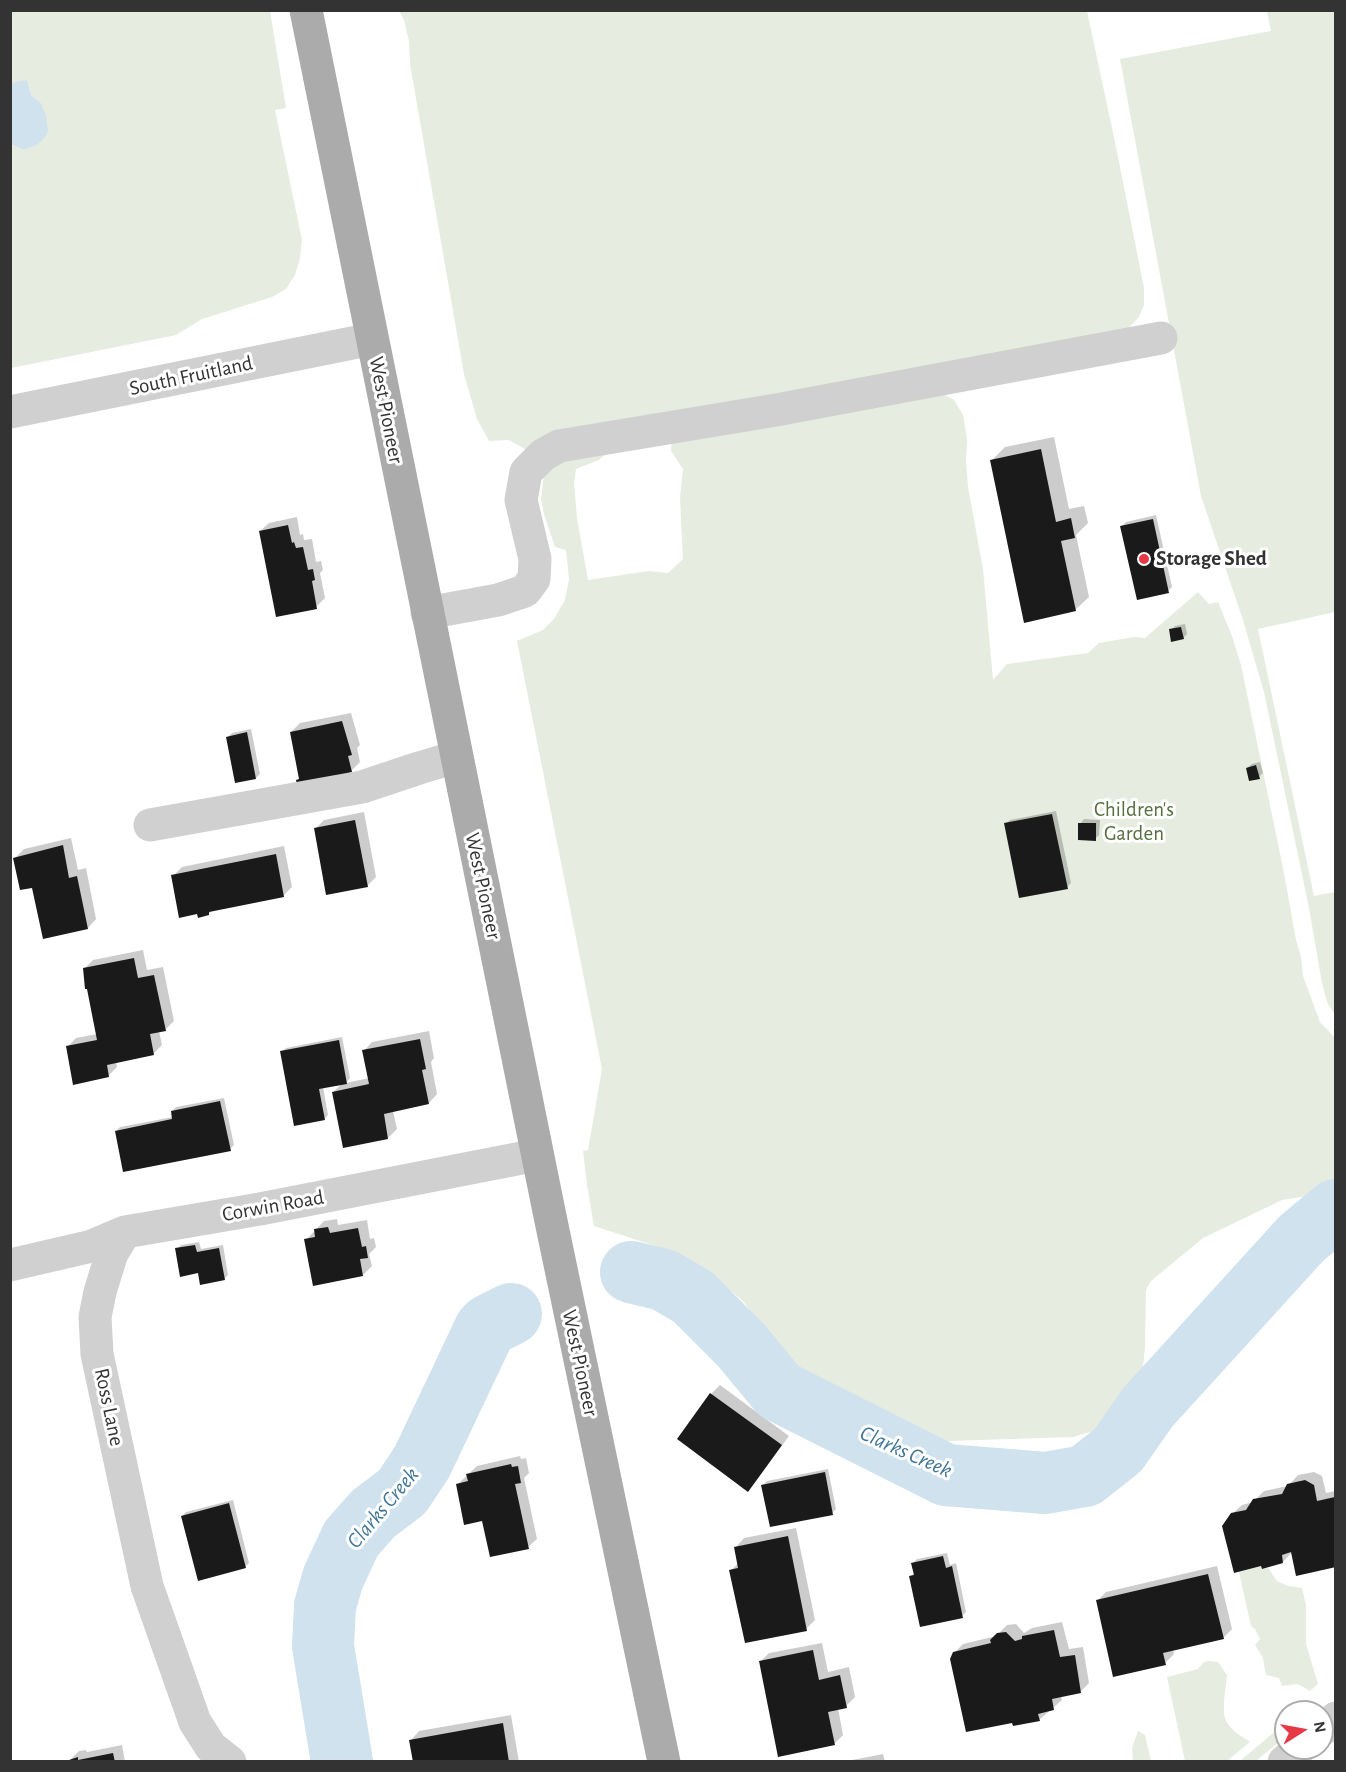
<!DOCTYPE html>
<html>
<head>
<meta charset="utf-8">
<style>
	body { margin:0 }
	#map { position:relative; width:1346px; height:1772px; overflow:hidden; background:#fff; font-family:"Alegreya Sans",sans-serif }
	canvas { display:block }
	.frame { position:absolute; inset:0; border:12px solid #333; pointer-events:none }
	.north { position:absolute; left:1274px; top:1700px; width:60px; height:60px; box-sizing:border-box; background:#fff; border:2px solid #adadad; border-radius:50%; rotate:79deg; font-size:16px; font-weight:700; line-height:24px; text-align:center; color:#333 }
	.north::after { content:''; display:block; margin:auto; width:21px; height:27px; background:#e63946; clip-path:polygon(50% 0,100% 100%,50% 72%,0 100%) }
</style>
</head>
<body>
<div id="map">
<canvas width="1346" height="1772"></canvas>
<div class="frame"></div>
<div class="north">N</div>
</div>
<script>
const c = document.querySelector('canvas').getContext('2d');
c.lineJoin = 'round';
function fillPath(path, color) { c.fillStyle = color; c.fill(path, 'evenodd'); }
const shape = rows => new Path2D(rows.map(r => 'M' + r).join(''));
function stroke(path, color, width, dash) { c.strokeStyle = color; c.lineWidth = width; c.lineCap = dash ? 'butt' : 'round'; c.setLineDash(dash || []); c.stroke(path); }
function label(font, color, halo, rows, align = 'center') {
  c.font = font + ' "Alegreya Sans",sans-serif'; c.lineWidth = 6; c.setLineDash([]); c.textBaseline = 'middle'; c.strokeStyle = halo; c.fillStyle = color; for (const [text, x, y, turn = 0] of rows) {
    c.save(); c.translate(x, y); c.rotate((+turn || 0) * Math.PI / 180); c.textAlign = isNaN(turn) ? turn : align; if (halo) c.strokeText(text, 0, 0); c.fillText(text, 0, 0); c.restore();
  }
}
const green = shape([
	[11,11,270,11,286,108,275,110,302,240,300,258,295,275,286,289,272,297,202,319,176,335,11,368,11,144,24,150,37,145,40,102,31,95,27,80,11,85],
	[399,11,1087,11,1116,147,1144,288,1144,305,1139,317,1124,333,527,450,509,440,489,441,477,419,464,374,410,64,409,41,404,20],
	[1267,11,1335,11,1335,612,1258,629,1314,896,1335,892,1335,1015,1327,1002,1322,983,1309,908,1264,692,1242,617,1201,496,1120,59,1271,31],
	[938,391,954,400,963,415,967,439,966,461,968,487,983,569,993,680,1007,664,1088,653,1099,643,1134,637,1145,638,1198,592,1209,604,1218,602,1232,636,1241,665,1283,868,1296,940,1301,957,1303,976,1320,1022,1335,1038,1335,1192,1282,1200,1203,1238,1151,1281,1146,1290,1145,1347,1141,1387,1127,1409,1104,1428,1073,1437,948,1441,906,1438,871,1414,823,1390,791,1364,743,1301,713,1276,677,1253,594,1226,587,1185,583,1151,588,1150,602,1069,517,641,543,630,554,619,565,600,569,579,566,550,555,547,544,514,541,499,544,474,552,464,609,451,599,460,576,469,574,483,577,518,588,580,649,571,668,573,683,559,680,498,683,469,671,451,672,434],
	[1261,1566,1262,1569,1268,1568,1277,1581,1288,1586,1302,1588,1306,1605,1306,1644,1318,1684,1310,1691,1298,1684,1282,1686,1279,1678,1266,1675,1263,1658,1255,1645,1260,1639,1255,1629,1251,1626,1239,1572],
	[1209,1661,1218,1662,1227,1675,1224,1701,1224,1715,1227,1723,1235,1732,1250,1742,1227,1761,1185,1761,1167,1677,1198,1669,1204,1662],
	[1286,1722,1286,1736,1256,1761,1240,1761],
	[1138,1731,1145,1735,1151,1761,1133,1761,1132,1748]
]);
const water = shape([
	[27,80,31,95,40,102,46,116,48,131,46,136,37,145,24,150,11,144,10,85,15,82]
]);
const shadow = shape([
	[1054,437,1069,509,1084,506,1088,523,1076,535,1089,597,1075,610,992,460,1005,447],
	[1156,515,1172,587,1168,591,1122,526,1126,522],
	[297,517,300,535,303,534,304,540,312,539,316,562,321,561,323,570,320,573,325,598,316,607,260,531,269,523],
	[1185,624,1187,634,1183,638,1171,630,1175,626],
	[351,713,360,745,357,748,360,762,351,771,298,780,300,777,291,732,300,723],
	[251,729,260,774,256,778,228,737,232,733],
	[1260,762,1263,773,1259,777,1247,768,1252,764],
	[1056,811,1071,883,1067,887,1006,824,1010,820],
	[364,812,376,877,367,886,316,828,324,820],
	[1084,819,1100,820,1099,835,1095,839,1080,824],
	[71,838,78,870,86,868,96,919,88,928,15,858,24,849],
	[284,846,292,887,283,896,213,910,208,914,173,876,182,867],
	[143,950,147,970,163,967,174,1021,165,1030,159,1031,162,1045,153,1054,116,1061,117,1067,108,1076,67,1047,76,1038,97,1034,84,969,93,960],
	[429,1031,434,1058,431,1062,437,1094,429,1103,393,1111,397,1129,388,1138,333,1092,343,1083,323,1087,328,1115,324,1119,282,1052,286,1048,342,1037,350,1078,346,1083,369,1078,364,1051,372,1042],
	[224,1098,234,1145,230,1149,116,1131,120,1127,173,1117,172,1111,176,1107],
	[337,1219,338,1225,367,1220,370,1239,374,1238,376,1247,369,1254,372,1266,363,1275,306,1240,324,1221],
	[199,1242,201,1249,223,1245,228,1275,224,1279,199,1271,177,1249,181,1245],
	[720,1385,789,1436,756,1481,748,1490,711,1394],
	[520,1456,521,1459,526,1458,529,1473,524,1478,537,1539,528,1547,483,1519,457,1485,477,1466],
	[828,1469,836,1509,832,1513,763,1485,767,1481],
	[1314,1472,1322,1476,1326,1493,1336,1491,1336,1565,1292,1552,1283,1562,1232,1514,1242,1505,1253,1502,1264,1491,1288,1486,1298,1475],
	[233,1500,249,1563,245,1567,182,1516,186,1512],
	[796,1528,815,1620,806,1629,731,1570,739,1563,736,1547,744,1538],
	[947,1553,950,1565,956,1563,966,1612,962,1616,910,1577,915,1572,913,1563,917,1559],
	[1217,1566,1232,1629,1223,1638,1173,1649,1174,1654,1165,1663,1097,1601,1106,1592],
	[1062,1622,1069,1649,1083,1647,1089,1683,1080,1692,1061,1696,1062,1700,1039,1720,954,1653,963,1644,996,1636,1007,1625,1016,1624,1024,1633,1032,1628],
	[822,1643,828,1672,849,1667,855,1697,846,1706,838,1708,843,1735,834,1744,760,1662,769,1653],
	[511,1715,519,1762,414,1762,411,1740,419,1731],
	[122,1745,125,1762,68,1762,79,1751,86,1750,87,1752],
	[883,1754,885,1762,842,1762]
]);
const river = shape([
	[631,1272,664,1280,693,1297,741,1345,779,1391,946,1475,1045,1483,1085,1476,1118,1450,1148,1407,1302,1238,1336,1210],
	[342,1762,323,1646,325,1606,333,1578,351,1539,373,1514,402,1492,422,1462,485,1329,489,1325,511,1314]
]);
const building = shape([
	[1041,449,1056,522,1071,518,1075,538,1061,541,1076,611,1024,623,990,460],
	[1153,519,1169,593,1137,600,1120,526],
	[288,525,292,543,294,542,296,548,303,547,308,570,313,569,315,580,312,581,317,609,276,617,259,531],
	[1181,627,1184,639,1171,642,1169,629],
	[342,721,352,755,348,756,352,772,298,790,296,780,299,779,290,732],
	[247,732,256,779,235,783,226,737],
	[1256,765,1260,779,1249,781,1246,768],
	[1052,814,1068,889,1019,898,1004,823],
	[355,820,368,887,326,895,314,828],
	[1078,823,1096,823,1096,841,1078,840],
	[63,845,69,878,77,876,88,929,43,939,32,888,20,890,13,858],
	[276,854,284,897,209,912,209,915,198,918,197,914,179,918,171,875],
	[134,958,138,978,154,975,166,1031,150,1034,154,1055,107,1065,109,1077,73,1085,66,1046,97,1040,87,989,85,989,83,968],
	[420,1039,426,1069,422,1070,429,1104,384,1114,388,1139,343,1148,332,1092,369,1084,362,1050],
	[339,1040,347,1084,319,1089,325,1120,294,1126,280,1051],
	[220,1101,231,1151,123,1172,115,1131,172,1119,171,1111],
	[328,1227,330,1233,358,1228,362,1247,366,1246,368,1258,360,1259,363,1276,313,1286,304,1239,315,1237,314,1229],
	[195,1245,197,1252,219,1248,225,1280,200,1285,198,1273,180,1277,175,1248],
	[710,1393,782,1445,748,1492,677,1439],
	[511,1464,512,1467,518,1466,521,1483,515,1484,529,1549,490,1557,482,1521,464,1525,456,1484,468,1481,466,1474],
	[825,1472,833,1515,770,1527,761,1485],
	[1305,1480,1314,1485,1317,1501,1335,1497,1336,1567,1296,1576,1291,1552,1282,1555,1283,1563,1262,1569,1261,1566,1234,1573,1222,1526,1231,1513,1246,1510,1253,1499,1282,1494,1287,1484],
	[229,1503,246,1568,198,1581,181,1516],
	[788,1536,807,1631,745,1643,729,1570,738,1568,734,1547],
	[943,1556,946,1568,952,1566,963,1618,920,1627,909,1576,914,1575,911,1563],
	[1208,1574,1224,1639,1163,1653,1166,1665,1113,1677,1096,1600],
	[1054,1630,1060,1657,1075,1655,1081,1693,1052,1699,1054,1710,1038,1714,1040,1721,1013,1726,1012,1723,966,1732,950,1659,953,1652,991,1643,990,1640,997,1633,1006,1632,1015,1641,1022,1639,1022,1636],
	[813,1650,819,1680,840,1675,847,1708,828,1712,835,1745,778,1757,759,1661],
	[503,1723,509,1762,413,1762,409,1740],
	[113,1753,115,1762,69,1762,69,1760,78,1757,78,1760]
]);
const minor = shape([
	[10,412,372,339],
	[427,613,498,600,525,591,534,579,535,559,521,500,526,472,543,455,559,446,776,410,1161,338],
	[150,825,362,787,419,768,456,757],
	[125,1232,112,1253,100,1292,95,1317,97,1354,147,1586,195,1722,211,1747,230,1762],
	[10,1265,92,1246,125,1232,260,1209,537,1155],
	[1322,1730,1336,1718],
	[1284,1762,1300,1748]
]);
const major = shape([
	[306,10,551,1221,664,1762]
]);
const markers = [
	[1144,559,6,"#e63946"]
];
const streetNames = [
	["South Fruitland",191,376,-12],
	["West Pioneer",386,410,79],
	["West Pioneer",483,886,78],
	["Corwin Road",273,1206,-10],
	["West Pioneer",580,1363,78],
	["Ross Lane",109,1407,78]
];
const poiNames = [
	["Storage Shed",1156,559]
];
const parkNames = [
	["Children's",1134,810],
	["Garden",1134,834]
];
const waterNames = [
	["Clarks Creek",906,1452,24],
	["Clarks Creek",383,1508,-50]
];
fillPath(green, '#e6ecdf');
fillPath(water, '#cfe2ee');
fillPath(shadow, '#0003');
stroke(river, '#cfe2ee', 62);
fillPath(building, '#1a1a1a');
stroke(minor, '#d0d0d0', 33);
stroke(major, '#ababab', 33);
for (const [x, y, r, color] of markers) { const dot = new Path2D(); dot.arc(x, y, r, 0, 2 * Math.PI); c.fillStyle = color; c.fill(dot); stroke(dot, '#fff', 2); }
label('21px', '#333', '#fff', streetNames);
label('bold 21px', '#333', '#fff', poiNames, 'left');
label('21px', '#56703f', '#fff', parkNames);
label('italic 22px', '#3f7597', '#fff', waterNames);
</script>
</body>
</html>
